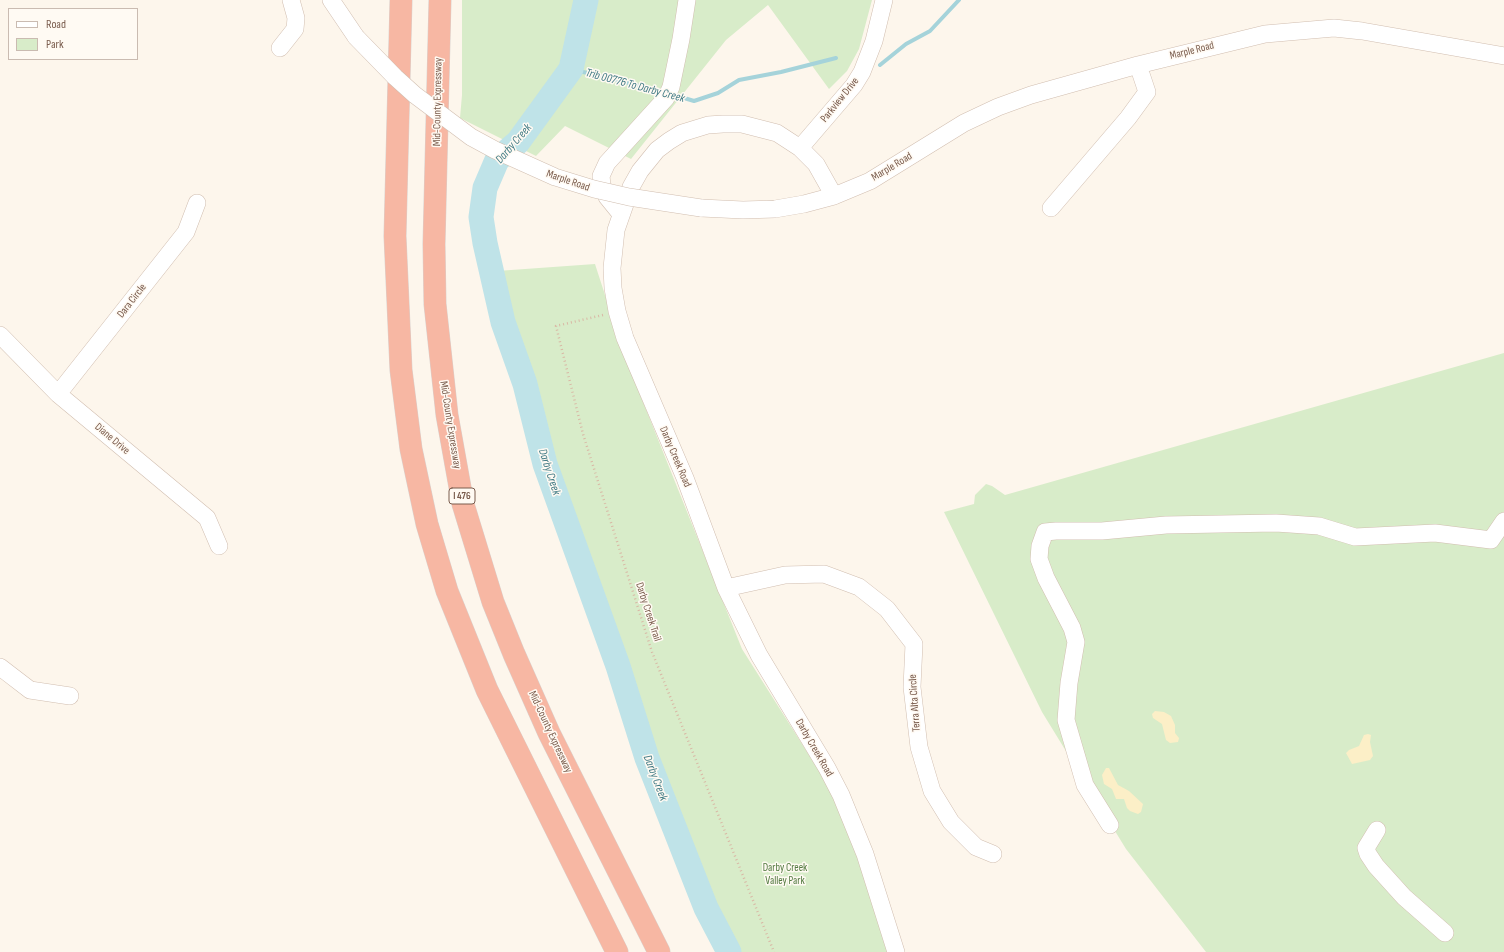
<!DOCTYPE html>
<html>
<head>
<meta charset="utf-8">
<style>
	body { margin:0 }
	#map { position:relative; width:1504px; height:952px; overflow:hidden; background:#fdf6ec; font-family:"Sofia Sans Condensed",sans-serif }
	canvas { display:block }
	.legend { position:absolute; left:8px; top:8px; width:130px; height:52px; box-sizing:border-box; background:#fffaf3; border:1px solid #cabbb1; margin:0; padding:5px 7px; list-style:none; font-size:12px; color:#7a5c4d }
	.legend li { display:flex; align-items:center; gap:8px; height:20px }
	.legend b { width:20px; border:1px solid #cabbb1 }
</style>
</head>
<body>
<div id="map">
<canvas width="1504" height="952"></canvas>
<ul class="legend">
<li><b style="height:5px;background:#fff"></b>Road</li>
<li><b style="height:11px;background:#d8ecc9"></b>Park</li>
</ul>
</div>
<script>
const c = document.querySelector('canvas').getContext('2d');
c.lineJoin = 'round';
function fillPath(path, color) { c.fillStyle = color; c.fill(path, 'evenodd'); }
const shape = rows => new Path2D(rows.map(r => 'M' + r).join(''));
function stroke(path, color, width, dash) { c.strokeStyle = color; c.lineWidth = width; c.lineCap = dash ? 'butt' : 'round'; c.setLineDash(dash || []); c.stroke(path); }
function label(font, color, halo, rows, align = 'center') {
  c.font = font + ' "Sofia Sans Condensed",sans-serif'; c.lineWidth = 3; c.setLineDash([]); c.textBaseline = 'middle'; c.strokeStyle = halo; c.fillStyle = color; for (const [text, x, y, turn = 0] of rows) {
    c.save(); c.translate(x, y); c.rotate((+turn || 0) * Math.PI / 180); c.textAlign = isNaN(turn) ? turn : align; if (halo) c.strokeText(text, 0, 0); c.fillText(text, 0, 0); c.restore();
  }
}
const green = shape([
	[462,0,872,0,859,49,847,71,829,89,768,5,726,40,631,159,565,126,536,156,460,118,462,95],
	[595,264,625,357,742,649,833,793,894,952,735,952,732,945,657,769,596,584,543,433,497,271],
	[1504,353,1504,952,1206,952,1126,849,1042,712,944,512,974,504,975,495,986,484,992,486,1005,495]
]);
const sand = shape([
	[1155,711,1164,712,1171,716,1175,725,1175,733,1179,738,1178,742,1170,743,1166,740,1162,724,1153,718,1152,714],
	[1368,734,1371,735,1370,742,1373,756,1370,760,1352,764,1346,753,1349,750,1359,746,1364,735],
	[1106,768,1109,768,1118,785,1129,791,1143,804,1141,812,1138,814,1130,811,1127,808,1124,799,1116,799,1112,789,1104,784,1102,775]
]);
const stream = shape([
	[880,65,906,44,930,31,959,0],
	[571,69,664,92],
	[671,94,694,101,718,93,739,80,781,72,836,58]
]);
const river = shape([
	[586,0,571,69,518,142,497,160,485,188,481,217,485,243,503,322,525,384,545,464,618,666,647,758,706,908,729,952]
]);
const path = shape([
	[603,315,556,326,583,434,652,652,774,952]
]);
const minor = shape([
	[331,0,356,37],
	[280,48,295,29,296,18,291,0],
	[800,148,854,85,862,72,874,41,884,0],
	[834,196,816,164,800,148,777,133,742,124,723,124,708,125,682,133,669,141,657,150,640,171,631,187,616,230,612,268,613,288,617,311,625,338,685,478,726,588,759,655,827,768,841,795,865,854,896,952],
	[701,208,743,210,775,209,804,204,834,196,870,181,964,123,998,107,1031,95,1138,65,1265,34,1334,28,1362,31,1504,56],
	[1051,208,1128,118,1147,92,1138,65],
	[620,213,607,197,602,185,601,176,607,163,666,98,671,87,681,39,687,0],
	[0,335,58,394,207,518,219,546],
	[58,394,186,232,197,203],
	[726,588,785,575,824,574,859,587,887,609,914,644,912,687,919,747,932,791,951,822,976,847,993,854],
	[0,667,30,690,70,696],
	[1110,825,1085,785,1066,720,1069,683,1076,642,1072,628,1046,578,1039,559,1040,546,1045,532,1056,531,1102,531,1166,525,1276,523,1319,526,1355,537,1435,533,1491,540,1504,521],
	[1377,830,1366,848,1368,854,1376,866,1404,897,1445,933]
]);
const highway = shape([
	[401,0,395,236,401,370,411,449,427,524,447,591,487,690,617,952],
	[440,0,434,244,435,304,447,415,463,504,493,602,514,654,549,733,659,952]
]);
const minorBridge = shape([
	[356,37,395,77,415,95,471,137,495,150,555,177,594,189,629,197,701,208]
]);
const shields = [
	[462,496,26]
];
const shieldNames = [
	["I 476",462,496]
];
const streetNames = [
	["Marple Road",1192,51,-14],
	["Parkview Drive",840,100,-51],
	["Mid-County Expressway",438,102,-89],
	["Marple Road",892,167,-31],
	["Marple Road",568,181,19],
	["Dara Circle",132,301,-52],
	["Mid-County Expressway",450,425,81],
	["Diane Drive",112,439,40],
	["Darby Creek Road",675,457,67],
	["Darby Creek Trail",648,612,72],
	["Terra Alta Circle",915,703,-94],
	["Mid-County Expressway",550,732,65],
	["Darby Creek Road",814,748,60]
];
const parkNames = [
	["Darby Creek",785,868],
	["Valley Park",785,881]
];
const waterNames = [
	["Trib 00776 To Darby Creek",635,86,15],
	["Darby Creek",514,144,-49],
	["Darby Creek",549,472,72],
	["Darby Creek",655,778,69]
];
fillPath(green, '#d8ecc9');
fillPath(sand, '#fcefc7');
stroke(stream, '#a5d3da', 4);
stroke(river, '#bfe3e8', 25);
stroke(minor, '#d1beb0', 18);
stroke(highway, '#dad1cd', 23);
stroke(path, '#d9b8a5', 2.5, [1, 3]);
stroke(minor, '#fff', 17);
stroke(highway, '#f7b7a3', 22);
stroke(minorBridge, '#d1beb0', 18, []);
stroke(minorBridge, '#fff', 17);
for (const [x, y, w] of shields) { const box = new Path2D(); box.roundRect(x - w / 2, y - 8, w, 16, 3); c.fillStyle = '#fffaf3'; c.fill(box); stroke(box, '#7a5c4d', 1); }
label('bold 10px', '#7a5c4d', null, shieldNames);
label('11px', '#7a5c4d', '#fffaf3', streetNames);
label('11px', '#537a41', '#fffaf3', parkNames);
label('italic 12px', '#437c86', '#fffaf3', waterNames);
</script>
</body>
</html>
